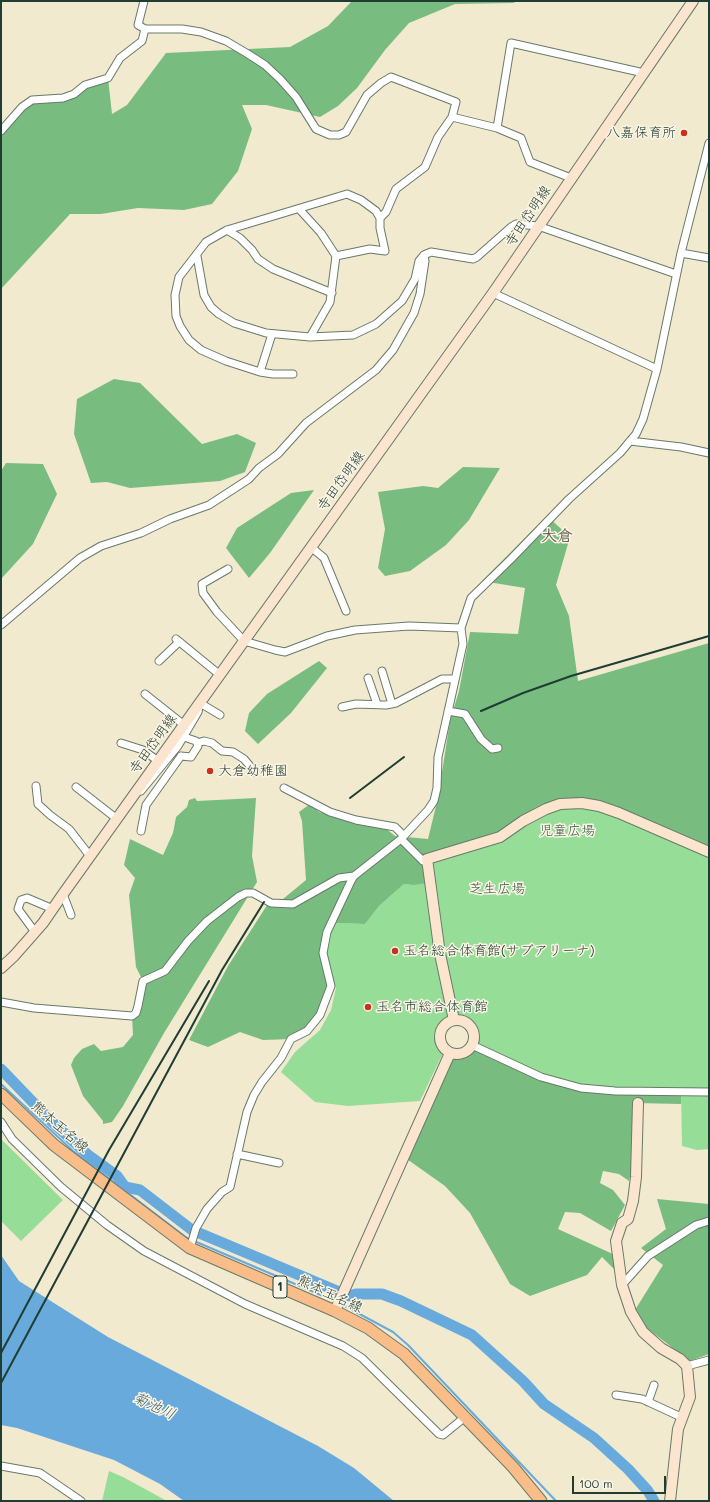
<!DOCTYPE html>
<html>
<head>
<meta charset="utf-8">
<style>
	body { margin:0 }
	#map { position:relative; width:710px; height:1502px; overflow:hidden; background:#f1eacf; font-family:Mali,sans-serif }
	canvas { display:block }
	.frame { position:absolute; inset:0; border:2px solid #1f3d34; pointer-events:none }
	.scale { position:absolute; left:572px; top:1476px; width:94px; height:18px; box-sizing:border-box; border:2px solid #1f3d34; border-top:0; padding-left:5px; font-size:12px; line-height:14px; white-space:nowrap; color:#1f3d34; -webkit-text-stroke:3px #fcf5e5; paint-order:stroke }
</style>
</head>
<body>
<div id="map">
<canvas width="710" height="1502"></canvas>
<div class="frame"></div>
<div class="scale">100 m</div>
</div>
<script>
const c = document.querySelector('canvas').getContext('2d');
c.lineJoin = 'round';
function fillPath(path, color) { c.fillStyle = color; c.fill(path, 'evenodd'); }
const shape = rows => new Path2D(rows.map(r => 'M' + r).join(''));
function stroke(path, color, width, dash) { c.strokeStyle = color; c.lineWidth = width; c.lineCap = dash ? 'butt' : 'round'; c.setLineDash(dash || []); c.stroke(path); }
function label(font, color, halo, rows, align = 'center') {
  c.font = font + ' Mali,"Klee One",sans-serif'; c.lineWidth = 3; c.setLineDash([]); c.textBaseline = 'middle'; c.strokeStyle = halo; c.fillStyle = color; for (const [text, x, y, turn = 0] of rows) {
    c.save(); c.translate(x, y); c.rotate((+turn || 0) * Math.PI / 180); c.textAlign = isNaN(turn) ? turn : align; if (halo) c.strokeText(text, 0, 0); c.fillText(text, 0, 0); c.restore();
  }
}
const green = shape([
	[582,803,709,851,709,1089,628,1095,562,1083,476,1045,478,1039,475,1025,471,1020,457,1015,448,1018,438,1028,437,1042,439,1049,443,1053,420,1101,348,1106,315,1102,281,1072,295,1052,320,1030,331,1010,336,988,323,953,327,932,336,923,365,924,379,906,404,884,413,885,431,863,531,817],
	[681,1092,709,1092,709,1149,697,1150,682,1146],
	[1,1139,63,1200,21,1241,1,1221],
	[109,1471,123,1477,167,1501,102,1501]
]);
const forest = shape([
	[352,1,518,1,513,3,455,4,409,23,385,50,357,88,338,106,320,117,266,105,242,105,252,129,238,171,212,204,184,210,138,208,101,214,70,214,1,289,1,131,32,100,63,98,108,78,112,114,127,105,166,53,290,47,328,26],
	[114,379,140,383,202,444,237,434,256,443,245,472,220,481,130,488,107,482,91,483,74,434,77,399],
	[6,463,43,464,57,494,33,544,1,579,1,471],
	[463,467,500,468,469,520,446,545,410,571,385,576,378,568,385,529,378,492,423,486,438,488],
	[314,490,270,553,249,578,226,548,237,528,291,493],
	[547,516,570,537,556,585,569,616,578,681,709,643,709,851,630,818,569,804,431,863,434,882,413,885,404,884,379,906,365,924,336,923,327,932,323,953,331,986,320,1015,307,1031,291,1039,263,1040,240,1032,208,1047,189,1040,228,966,271,899,283,899,306,880,302,821,299,812,310,804,319,812,363,825,384,827,395,836,428,839,438,798,450,721,459,691,470,632,518,634,525,588,482,581],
	[319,661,327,668,291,713,258,744,245,731,249,713,267,694],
	[195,798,197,801,256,798,252,856,257,882,164,1033,123,1106,112,1122,103,1124,103,1121,83,1096,71,1065,74,1058,82,1049,94,1044,101,1051,123,1047,133,1035,132,1016,143,981,136,967,129,895,135,878,124,865,130,839,163,855,173,833,176,817,187,807,189,800],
	[471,1048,571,1085,681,1091,681,1104,636,1103,632,1168,629,1181,619,1174,603,1171,600,1183,613,1190,625,1205,611,1231,580,1213,565,1212,558,1229,615,1255,616,1271,602,1257,587,1275,530,1296,510,1284,470,1213,445,1186,404,1157,453,1057,463,1056],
	[657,1199,709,1204,709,1354,690,1361,644,1326,635,1310,663,1265,641,1248,666,1229]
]);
const water = shape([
	[1,1255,19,1281,108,1337,318,1446,354,1468,394,1501,184,1501,160,1484,114,1460,17,1428,1,1425]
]);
const stream = shape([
	[1,1084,73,1151,187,1238,335,1301],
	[341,1304,393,1332,408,1345,556,1501]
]);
const river = shape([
	[1,1069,50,1120,88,1155,117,1176,125,1187,140,1190,192,1230,349,1296,356,1294,382,1294,401,1301,472,1335,523,1381,544,1404,594,1438,628,1469,648,1491,654,1501]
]);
const street = shape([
	[144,1,138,25,145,29,182,29,201,32,226,41,248,54,265,65,280,79,296,97,316,129,330,135,339,135,346,132,367,95,381,83,391,77,456,102,452,117,438,137,425,167,396,189,386,212,380,218],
	[452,117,497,128,521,138,530,162,571,178],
	[497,128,511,43,644,73],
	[1,131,22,107,32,100,63,98,74,94,85,85,108,78,120,58,142,41,145,29],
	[300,210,321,233,336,256,330,302,310,337],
	[227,230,240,238,252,250,258,259,273,269,332,293],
	[681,253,709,258],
	[197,256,204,295,211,307,219,314,234,323,266,333,310,337,353,335,376,324,402,301,415,279,419,261,424,255,431,252,473,259,477,257,511,227,516,224,538,226,676,274],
	[493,293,657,369],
	[260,372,272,334],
	[293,374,273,374,260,372,226,361,201,350,189,340,180,326,176,316,175,295,179,277,206,242,227,230,347,194,361,200,376,211,380,218,380,228,385,251,370,249,336,256],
	[630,441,681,447,709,453],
	[311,547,324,558,346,611],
	[228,569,202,584,203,593,217,612,244,641,275,650,285,652,327,636,355,630,409,626,461,628],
	[1,625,80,558,101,546,141,533,170,519,209,505,249,479,259,468,278,454,306,423,376,370,393,350,414,313,420,294,425,261,424,255],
	[176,639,220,675],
	[159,661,179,642],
	[382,671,392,704],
	[368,678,377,704],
	[145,694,184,725],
	[342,707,356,704,386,705,396,703,442,679,455,679],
	[448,711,465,714,481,739,492,749,498,748],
	[121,743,143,750,158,761],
	[197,743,204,741,212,743,222,751,233,752,244,759,255,772],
	[181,756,191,757,198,746,196,741,184,737],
	[36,786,38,804,50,815,69,829,90,856],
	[76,787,117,819],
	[284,788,330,812,356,820,395,827,404,836],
	[141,791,178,746,198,712,200,703,220,715],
	[141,831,146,805,181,756],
	[401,839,423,861,427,859],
	[63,894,71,915],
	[35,932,18,909,21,900,27,898,53,909],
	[1,1002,34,1008,132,1016,136,1013,138,1006,143,981,165,971,188,941,207,921,238,897,246,893,253,893,271,903,293,904,339,878,354,876],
	[472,1045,541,1077,581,1088,615,1091,709,1092],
	[1,1122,12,1139,61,1187,107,1225,144,1251,245,1304,343,1346,362,1358,439,1434,443,1435,465,1417],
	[237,1154,279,1163],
	[190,1248,196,1228,207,1209,222,1192,230,1187,247,1112,254,1095,262,1082,281,1058,291,1039,307,1031,320,1015,331,986,323,953,327,932,351,881,354,876,401,839,428,810,434,801,437,788,438,757,463,644,461,628,471,598,511,559,569,499,620,453,636,434,643,419,657,369,681,253,709,143],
	[622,1285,648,1256,696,1225,709,1221],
	[687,1366,709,1360],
	[616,1395,642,1399,681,1417],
	[648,1402,654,1385],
	[1,1466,40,1473,81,1501]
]);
const secondary = shape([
	[1,968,14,956,43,923,63,894,493,293,693,1],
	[454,1020,440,954,427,859,500,837,523,821,546,809,560,804,582,803,599,806,619,813,709,852],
	'440 1037a17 17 0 1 1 34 0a17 17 0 1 1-34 0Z',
	[638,1103,636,1177,633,1201,628,1219,622,1223,616,1241,622,1285,631,1312,643,1332,661,1348,680,1359,687,1366,690,1397,678,1429,670,1501],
	[335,1311,450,1053]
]);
const primary = shape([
	[1,1094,54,1145,190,1248,335,1311,368,1328,404,1354,513,1467,541,1501]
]);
const rail = shape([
	[481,711,523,693,571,676,709,636],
	[350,798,404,757],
	[1,1353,109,1150,209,981],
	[1,1383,222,970,264,902]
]);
const markers = [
	[684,133,4,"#c8321e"],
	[210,771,4,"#c8321e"],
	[395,951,4,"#c8321e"],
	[368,1007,4,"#c8321e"]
];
const shields = [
	[280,1287,14]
];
const shieldNames = [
	["1",280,1287]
];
const poiNames = [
	["八嘉保育所",676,133,"right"],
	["大倉幼稚園",218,771],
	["玉名総合体育館(サブアリーナ)",403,951],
	["玉名市総合体育館",376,1007]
];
const streetNames = [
	["寺田岱明線",528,216,-56],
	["寺田岱明線",341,481,-54],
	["寺田岱明線",153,744,-54],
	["熊本玉名線",60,1127,41],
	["熊本玉名線",330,1294,25]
];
const parkNames = [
	["児童広場",567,831],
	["芝生広場",497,889]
];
const waterNames = [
	["菊池川",154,1406,25]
];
const quarterNames = [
	["大倉",557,536]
];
fillPath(green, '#96dd97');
fillPath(forest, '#78bc80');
fillPath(water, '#69aadd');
stroke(stream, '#69aadd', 2);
stroke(river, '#69aadd', 11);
stroke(street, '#687a6a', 9);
stroke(secondary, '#687a6a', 12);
stroke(primary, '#687a6a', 13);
stroke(street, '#fff', 7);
stroke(secondary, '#fce5cf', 10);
stroke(primary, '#f8bd88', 11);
stroke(rail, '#1f3d34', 2);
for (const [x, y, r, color] of markers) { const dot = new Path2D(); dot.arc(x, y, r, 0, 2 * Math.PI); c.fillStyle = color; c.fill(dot); stroke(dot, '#fcf5e5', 1.5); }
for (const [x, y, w] of shields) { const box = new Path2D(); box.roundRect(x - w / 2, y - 11, w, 22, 3); c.fillStyle = '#fcf5e5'; c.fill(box); stroke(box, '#1f3d34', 1); }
label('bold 13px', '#1f3d34', null, shieldNames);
label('14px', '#1f3d34', '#fcf5e5', poiNames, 'left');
label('14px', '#1f3d34', '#fcf5e5', streetNames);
label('14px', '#375d48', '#fcf5e5', parkNames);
label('italic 15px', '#355e67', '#fcf5e5', waterNames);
label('bold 16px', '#5e5d50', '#fcf5e5', quarterNames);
</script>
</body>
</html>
